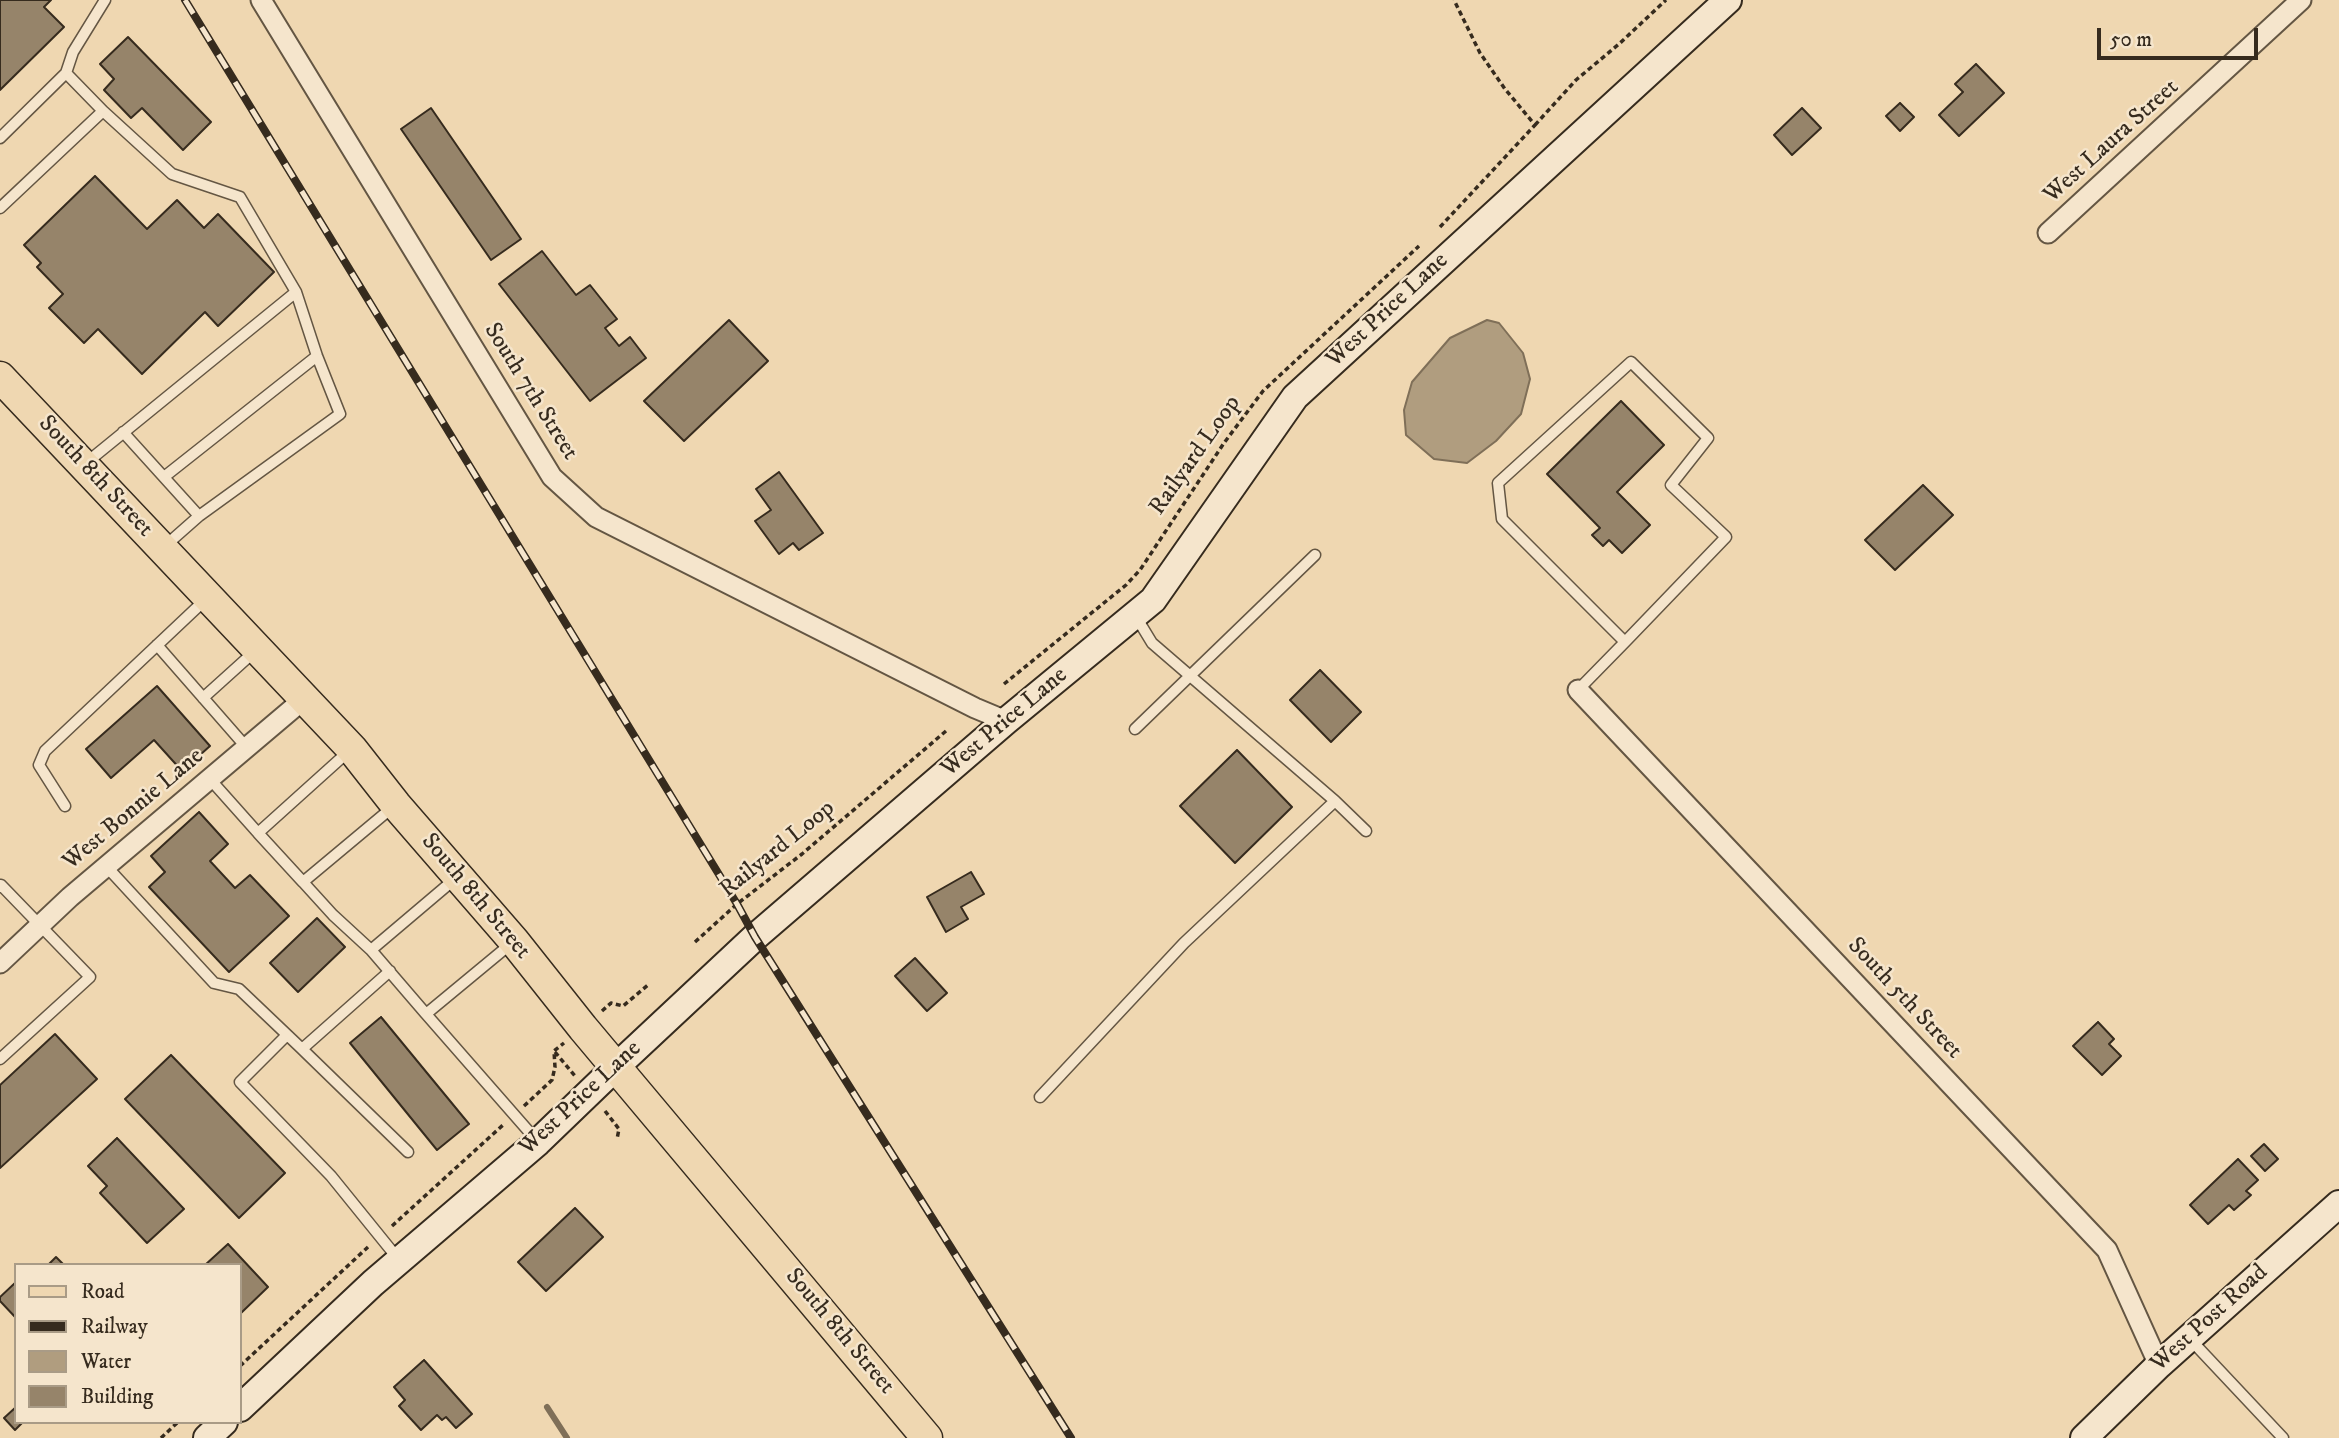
<!DOCTYPE html>
<html>
<head>
<meta charset="utf-8">
<style>
	body { margin:0 }
	#map { position:relative; width:2339px; height:1438px; overflow:hidden; background:#efd7b1; font-family:"IM FELL DW Pica",serif }
	canvas { display:block }
	.legend { position:absolute; left:14px; top:1263px; width:228px; height:161px; box-sizing:border-box; background:#f5e5cc; border:2px solid #a99b86; margin:0; padding:9px 12px; list-style:none; font-size:21px; color:#362b1e }
	.legend li { display:flex; align-items:center; gap:14px; height:35px }
	.legend b { width:35px; border:2px solid #a99b86 }
	.scale { position:absolute; left:2097px; top:28px; width:161px; height:32px; box-sizing:border-box; border:4px solid #362b1e; border-top:0; padding-left:9px; font-size:21px; line-height:24px; white-space:nowrap; color:#362b1e; -webkit-text-stroke:5px #f5e5cc; paint-order:stroke }
</style>
</head>
<body>
<div id="map">
<canvas width="2339" height="1438"></canvas>
<ul class="legend">
<li><b style="height:9px;background:#efd7b1"></b>Road</li>
<li><b style="height:9px;background:#362b1e"></b>Railway</li>
<li><b style="height:19px;background:#b09d7f"></b>Water</li>
<li><b style="height:19px;background:#96846a"></b>Building</li>
</ul>
<div class="scale">50 m</div>
</div>
<script>
const c = document.querySelector('canvas').getContext('2d');
c.lineJoin = 'round';
function fillPath(path, color) { c.fillStyle = color; c.fill(path, 'evenodd'); }
const shape = rows => new Path2D(rows.map(r => 'M' + r).join(''));
function stroke(path, color, width, dash) { c.strokeStyle = color; c.lineWidth = width; c.lineCap = dash ? 'butt' : 'round'; c.setLineDash(dash || []); c.stroke(path); }
function label(font, color, halo, rows, align = 'center') {
  c.font = font + ' "IM FELL DW Pica",serif'; c.lineWidth = 5; c.setLineDash([]); c.textBaseline = 'middle'; c.strokeStyle = halo; c.fillStyle = color; for (const [text, x, y, turn = 0] of rows) {
    c.save(); c.translate(x, y); c.rotate((+turn || 0) * Math.PI / 180); c.textAlign = isNaN(turn) ? turn : align; if (halo) c.strokeText(text, 0, 0); c.fillText(text, 0, 0); c.restore();
  }
}
const water = shape([
	[1487,320,1499,323,1523,353,1530,379,1521,414,1496,441,1467,463,1434,459,1406,435,1404,410,1412,382,1450,338,1487,320]
]);
const stream = shape([
	[547,1407,567,1438]
]);
const building = shape([
	[0,0,51,0,44,7,64,27,0,90,0,0],
	[128,37,211,122,183,150,142,108,131,118,104,90,114,79,100,64,128,37],
	[1976,64,2004,93,1959,136,1939,115,1963,92,1955,84,1976,64],
	[1900,103,1914,117,1900,131,1886,116,1900,103],
	[431,108,521,239,491,260,401,129,431,108],
	[1802,108,1821,128,1792,155,1774,135,1802,108],
	[95,176,147,229,177,200,204,228,218,214,274,272,218,326,205,312,142,374,98,329,84,343,49,308,63,294,37,267,41,263,24,245,95,176],
	[542,251,576,295,590,285,617,319,605,328,619,346,630,337,646,358,590,401,499,284,542,251],
	[729,320,768,361,684,441,644,401,729,320],
	[1621,401,1664,445,1617,492,1650,525,1622,553,1609,540,1603,546,1592,535,1600,528,1547,474,1621,401],
	[779,472,823,533,799,550,793,543,779,554,755,521,771,510,756,489,779,472],
	[1923,485,1953,515,1895,570,1865,540,1923,485],
	[1320,670,1361,712,1331,742,1290,700,1320,670],
	[157,686,210,746,182,771,154,740,111,778,86,749,157,686],
	[1237,750,1292,807,1235,863,1180,806,1237,750],
	[199,812,228,844,210,861,235,888,250,875,289,916,229,972,149,887,165,872,151,856,199,812],
	[971,872,984,894,961,907,968,919,946,932,927,897,971,872],
	[317,918,345,947,298,992,270,963,317,918],
	[915,958,947,993,927,1011,895,976,915,958],
	[381,1017,469,1124,437,1150,350,1043,381,1017],
	[2098,1022,2114,1039,2109,1044,2121,1056,2102,1075,2073,1046,2098,1022],
	[55,1034,97,1079,0,1168,0,1085,55,1034],
	[171,1055,285,1173,239,1218,125,1099,171,1055],
	[117,1138,184,1209,147,1243,100,1193,107,1186,88,1166,117,1138],
	[2264,1144,2278,1159,2265,1171,2251,1156,2264,1144],
	[2238,1159,2258,1180,2246,1191,2251,1195,2234,1210,2229,1205,2208,1224,2190,1205,2238,1159],
	[575,1208,603,1237,546,1291,518,1262,575,1208],
	[228,1244,268,1287,240,1314,240,1265,205,1265,228,1244],
	[56,1257,64,1265,48,1265,56,1257],
	[16,1282,16,1318,0,1301,0,1297,16,1282],
	[424,1360,472,1414,456,1428,446,1417,442,1420,437,1415,421,1430,399,1406,405,1400,394,1387,424,1360],
	[16,1407,16,1422,23,1422,15,1430,4,1418,16,1407]
]);
const path = shape([
	[1535,125,1576,80,1619,44,1666,0],
	[1440,227,1535,125,1505,89,1480,53,1454,0],
	[1004,684,1126,585,1140,570,1224,443,1263,391,1419,246],
	[695,942,737,904,802,854,946,731],
	[602,1011,611,1003,623,1006,648,985],
	[555,1052,575,1076],
	[524,1106,552,1080,555,1067,554,1051,564,1043],
	[605,1111,619,1129,617,1139],
	[392,1226,503,1125],
	[240,1366,368,1247],
	[161,1438,178,1422]
]);
const lane = shape([
	[66,73,73,52,105,0],
	[103,111,172,174,240,197,296,292,317,356,340,414,199,516,165,546],
	[0,138,66,73,103,111,0,208],
	[123,432,199,516],
	[86,463,296,292],
	[164,477,317,356],
	[157,645,247,748],
	[1578,690,1625,642,1726,537,1671,485,1708,438,1631,362,1498,483,1502,519,1625,642],
	[203,698,254,652],
	[1135,729,1315,555],
	[209,778,258,833,349,751],
	[1335,801,1366,831],
	[65,806,39,765,45,751,205,600],
	[258,833,303,882,394,806],
	[106,866,214,983,239,989,302,1049,390,971],
	[303,882,333,915,371,950],
	[0,887,1,885,90,977,0,1059],
	[513,942,426,1014,538,1142],
	[426,1014,371,950,456,878],
	[287,1035,240,1082,331,1176,399,1260],
	[302,1049,408,1152],
	[1040,1097,1184,943,1335,801,1152,643,1135,615],
	[2189,1338,2283,1438]
]);
const street = shape([
	[261,0,552,477,596,517,975,708,1006,721],
	[2048,233,2301,0],
	[1578,690,2107,1250,2159,1365],
	[0,963,70,897,304,699]
]);
const secondary = shape([
	[240,1408,373,1283,538,1142,617,1066,755,937,1006,721,1153,600,1295,397,1728,0],
	[207,1438,224,1422],
	[2084,1438,2159,1365,2339,1204]
]);
const primary = shape([
	[0,377,352,749,396,805,514,941,583,1028,927,1438]
]);
const rail = shape([
	[185,0,737,904,755,937,1071,1438]
]);
const streetNames = [
	["West Laura Street",2112,142,-42],
	["West Price Lane",1388,311,-43],
	["South 7th Street",530,392,58],
	["Railyard Loop",1196,456,-55],
	["South 8th Street",95,477,47],
	["West Price Lane",1005,723,-40],
	["West Bonnie Lane",134,810,-40],
	["Railyard Loop",778,850,-39],
	["South 8th Street",475,897,50],
	["South 5th Street",1904,999,47],
	["West Price Lane",581,1099,-43],
	["West Post Road",2210,1319,-42],
	["South 8th Street",839,1332,50]
];
fillPath(water, '#b09d7f');
stroke(water, '#7f6f58', 2);
stroke(stream, '#7f6f58', 6);
fillPath(building, '#96846a');
stroke(building, '#362b1e', 2);
stroke(lane, '#645643', 13);
stroke(street, '#645643', 23);
stroke(secondary, '#362b1e', 30);
stroke(primary, '#362b1e', 33);
stroke(path, '#362b1e', 3.5, [5, 3.5]);
stroke(lane, '#f5e5cc', 10);
stroke(street, '#f5e5cc', 19);
stroke(secondary, '#f5e5cc', 26);
stroke(primary, '#efd7b1', 30);
stroke(rail, '#362b1e', 8);
stroke(rail, '#f5e5cc', 5, [16]);
label('24px', '#362b1e', '#f5e5cc', streetNames);
</script>
</body>
</html>
